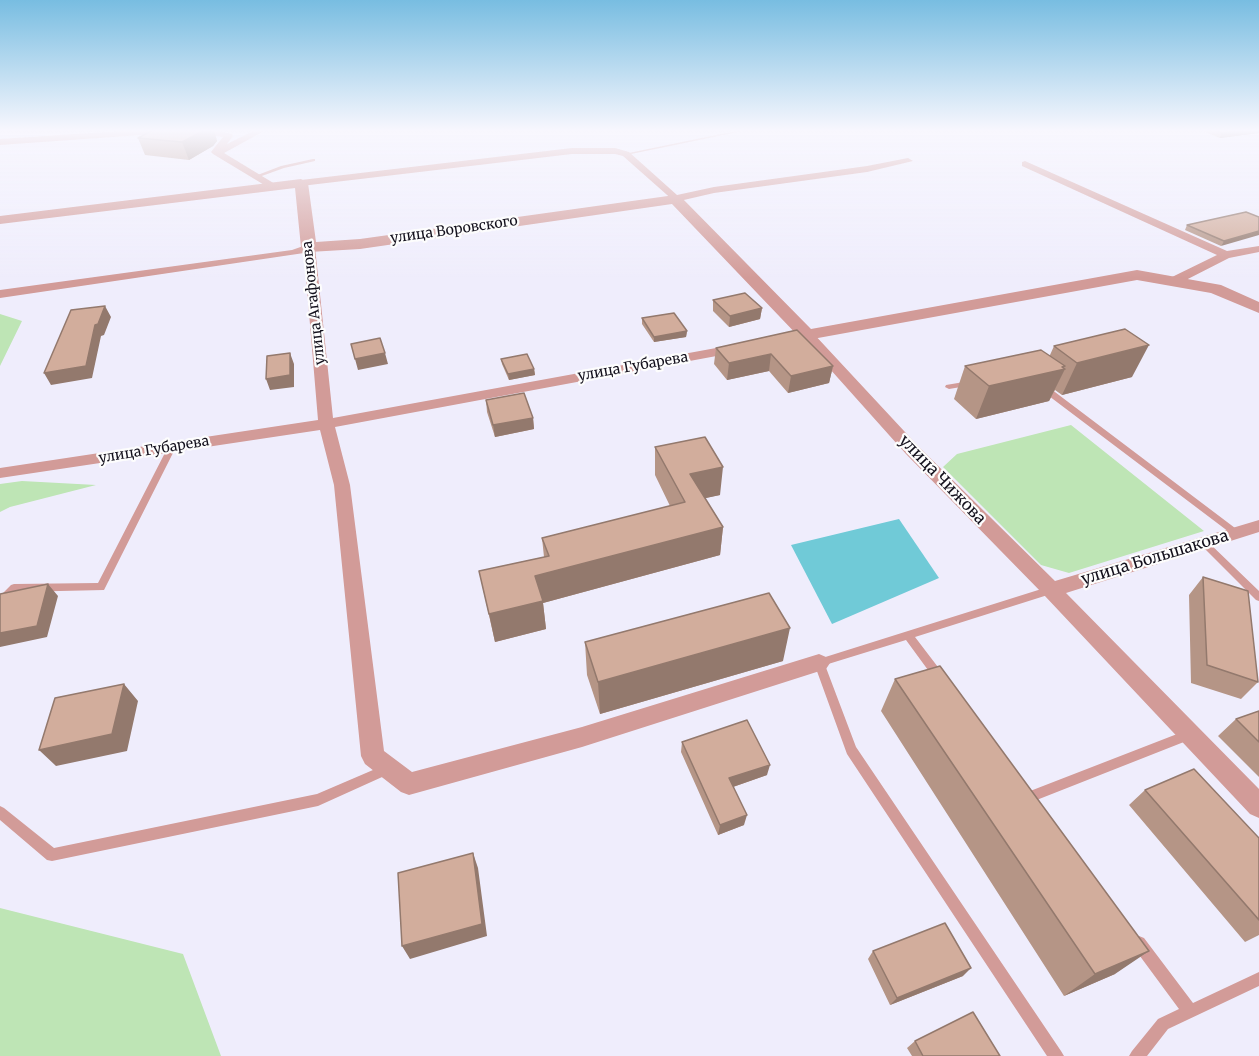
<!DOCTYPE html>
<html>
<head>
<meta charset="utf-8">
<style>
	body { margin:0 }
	canvas { display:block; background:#efedfc }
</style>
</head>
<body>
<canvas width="1259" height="1056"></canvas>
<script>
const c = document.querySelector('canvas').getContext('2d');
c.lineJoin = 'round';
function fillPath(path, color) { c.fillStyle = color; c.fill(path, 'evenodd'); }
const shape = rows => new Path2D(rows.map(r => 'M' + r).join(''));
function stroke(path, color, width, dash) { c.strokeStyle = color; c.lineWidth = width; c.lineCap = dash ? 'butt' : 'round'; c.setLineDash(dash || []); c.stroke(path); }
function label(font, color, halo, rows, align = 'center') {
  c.font = font + ' Merriweather,serif'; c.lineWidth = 4.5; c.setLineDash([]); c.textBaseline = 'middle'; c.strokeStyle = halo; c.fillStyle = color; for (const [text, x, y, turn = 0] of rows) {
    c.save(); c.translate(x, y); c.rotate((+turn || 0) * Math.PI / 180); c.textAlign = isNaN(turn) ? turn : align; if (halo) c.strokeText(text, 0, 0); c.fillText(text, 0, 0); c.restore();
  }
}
const green = shape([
	[0,314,22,321,0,366],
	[1071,425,1204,531,1069,573,1041,565,943,467,957,454],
	[22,481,96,485,10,507,0,512,0,484],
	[0,908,183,954,221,1056,0,1056]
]);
const water = shape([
	[899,519,939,578,832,624,791,545]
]);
const service = shape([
	[740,130,748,130,626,155,624,154,740,130],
	[313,159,315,159,315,161,284,168,259,177,255,176,281,166,313,159],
	[970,381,973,381,973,385,949,389,945,387,946,385,970,381],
	[1041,386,1047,386,1239,531,1241,533,1239,535,1233,535,1041,390,1041,386],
	[172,444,176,447,104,590,16,592,3,605,0,606,0,596,11,585,14,584,98,583,168,447,172,444],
	[1204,540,1207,541,1259,591,1259,601,1256,600,1199,543,1201,541,1204,540],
	[1051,586,1054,587,1056,590,1054,593,915,637,944,675,945,678,944,681,940,683,936,681,906,640,825,665,856,747,1061,1051,1064,1056,1047,1056,847,754,814,663,815,660,819,659,1051,586],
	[1190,729,1194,730,1196,734,1194,738,1029,803,1025,801,1023,797,1025,793,1190,729],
	[387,764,391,765,393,769,391,773,318,806,52,861,47,860,0,820,0,806,4,808,54,848,317,794,387,764],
	[1139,936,1144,938,1193,1003,1259,972,1259,986,1168,1029,1147,1056,1129,1056,1132,1051,1158,1019,1179,1009,1134,948,1132,943,1134,938,1139,936]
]);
const minor = shape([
	[134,130,217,130,232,134,233,136,227,144,255,130,266,130,224,153,280,187,271,189,213,154,211,152,223,137,217,136,141,135,0,145,0,139,134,130],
	[572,148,615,148,629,152,677,195,714,187,867,166,908,158,913,161,867,172,714,193,675,202,623,156,615,154,572,154,301,186,296,183,301,180,572,148],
	[1025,161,1227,251,1259,246,1259,252,1229,258,1180,283,1172,283,1172,277,1217,255,1022,166,1022,162,1025,161],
	[309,244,315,247,333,418,738,344,745,348,738,352,335,427,350,485,384,751,412,772,582,727,819,654,826,657,830,663,826,669,582,747,409,795,401,792,365,764,361,756,334,485,320,430,0,478,0,468,318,420,304,253,0,298,0,290,292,250,309,244],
	[807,331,812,332,918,446,1055,581,1259,520,1259,532,1066,593,1259,789,1259,818,1250,814,1044,595,906,454,804,340,788,343,781,339,783,336,807,331]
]);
const tertiary = shape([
	[301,179,308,183,316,242,360,239,675,195,680,196,811,329,1137,270,1221,285,1259,302,1259,313,1211,293,1137,280,807,340,801,339,672,204,360,249,309,252,301,247,295,188,0,224,0,216,301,179]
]);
const wall = shape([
	[153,130,214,130,217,141,213,146,189,160,145,155,138,138],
	[1200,130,1259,130,1259,133,1220,138],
	[1246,212,1221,246,1185,230,1187,225],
	[713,300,762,308,760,319,729,327,713,311],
	[642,318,687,331,686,337,654,342,642,324],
	[797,330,833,366,829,383,788,393,769,371,727,380,714,364,716,348],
	[1054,346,1132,377,1062,395,1055,390,1049,401,976,419,954,399,965,366,1050,355],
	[501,359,534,369,535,375,509,380,502,364],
	[486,400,533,418,534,429,495,437,487,412],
	[655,447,720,495,705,498,723,527,720,555,543,603,546,629,495,642,479,571,544,557,542,538,670,506,655,475],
	[1203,577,1258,682,1241,699,1191,683,1189,595],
	[585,642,783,661,600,714,587,675],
	[895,679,1115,974,1064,996,881,711],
	[1259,711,1259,777,1218,736,1236,719],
	[682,742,767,775,733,787,744,825,718,835,681,752],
	[1145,790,1259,838,1259,935,1245,942,1129,805],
	[873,951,963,976,890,1005,868,959],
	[915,1041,1000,1056,912,1056,907,1048]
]);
const shadedWall = shape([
	[205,130,214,130,217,141,213,146,189,160,182,142],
	[597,130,617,130,597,131],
	[1248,130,1259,130,1259,133,1220,138,1222,133],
	[1259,231,1259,235,1221,246,1224,241],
	[105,306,111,317,104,335,101,336,92,378,51,385,44,373,95,325],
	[762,308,760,319,729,327,730,316],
	[687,331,686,337,654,342,654,337],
	[1149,345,1132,377,1062,395,1077,363],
	[290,353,294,364,294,387,270,390,266,379],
	[385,353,388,364,358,370,355,359],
	[771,354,769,371,727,380,729,363],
	[833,366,829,383,788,393,791,376],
	[1065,366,1063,369,1065,369,1049,401,976,419,989,386],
	[534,369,535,375,509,380,508,374],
	[533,418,534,429,495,437,493,425],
	[723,467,720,495,688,502,690,474],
	[723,527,720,555,543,603,546,629,495,642,489,614,535,576],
	[48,584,58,596,47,637,0,647,0,633],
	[790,628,783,661,600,714,598,682],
	[124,684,138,701,127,751,56,766,39,750],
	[770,765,767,775,727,789,729,778],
	[747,815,744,825,718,835,720,825],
	[473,853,478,868,487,936,410,959,402,946],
	[1149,951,1115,974,1064,996,1095,974],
	[971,968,963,976,890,1005,897,998]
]);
const building = shape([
	[153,130,205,130,182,142,138,138,153,130],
	[1215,130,1248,130,1222,133,1215,130],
	[1246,212,1259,217,1259,231,1224,241,1187,225,1246,212],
	[745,293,762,308,730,316,713,300,745,293],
	[105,306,98,324,95,325,86,366,44,373,71,310,105,306],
	[674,313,687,331,654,337,642,318,674,313],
	[1125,329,1149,345,1077,363,1054,346,1125,329],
	[797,330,833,366,791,376,771,354,729,363,716,348,797,330],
	[380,338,385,353,355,359,351,344,380,338],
	[1041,350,1065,366,1062,367,1065,369,989,386,965,366,1041,350],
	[290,353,290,375,266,379,267,356,290,353],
	[527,354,534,369,508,374,501,359,527,354],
	[524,393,533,418,493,425,486,400,524,393],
	[705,437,723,467,690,474,723,527,535,576,543,601,489,614,479,571,549,556,542,538,685,502,655,447,705,437],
	[1203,577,1248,591,1258,682,1207,665,1203,577],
	[48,584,37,626,0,633,0,594,48,584],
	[769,593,790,628,598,682,585,642,769,593],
	[940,666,1149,951,1095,974,895,679,940,666],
	[124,684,112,734,39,750,55,698,124,684],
	[1259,711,1259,742,1236,719,1259,711],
	[747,720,770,765,729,778,747,815,720,825,682,742,747,720],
	[1194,769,1259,838,1259,920,1145,790,1194,769],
	[473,853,482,924,402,946,398,873,473,853],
	[945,923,971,968,897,998,873,951,945,923],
	[973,1012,1000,1056,923,1056,915,1041,973,1012]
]);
const farStreetnames = [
	["улица Воровского",454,230,-8],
	["улица Агафонова",314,303,-96],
	["улица Губарева",633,367,-10],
	["улица Губарева",154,450,-9]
];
const streetNames = [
	["улица Чижова",942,480,46],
	["улица Большакова",1155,558,-17]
];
fillPath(green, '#bee5b5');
fillPath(water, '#70cad7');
fillPath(service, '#d29b98');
fillPath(minor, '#d29b98');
fillPath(tertiary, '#d29b98');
fillPath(wall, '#b59586');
fillPath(shadedWall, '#93796d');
fillPath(building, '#d2ad9c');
stroke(building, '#93796d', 1.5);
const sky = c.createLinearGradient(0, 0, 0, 278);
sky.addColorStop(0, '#78bde1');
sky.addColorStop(0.47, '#f8f7fe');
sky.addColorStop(1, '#f8f7fe00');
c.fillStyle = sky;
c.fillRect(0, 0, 1259, 278);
label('14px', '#13101c', '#fdfdfd', farStreetnames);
label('16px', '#13101c', '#fdfdfd', streetNames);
</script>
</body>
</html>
